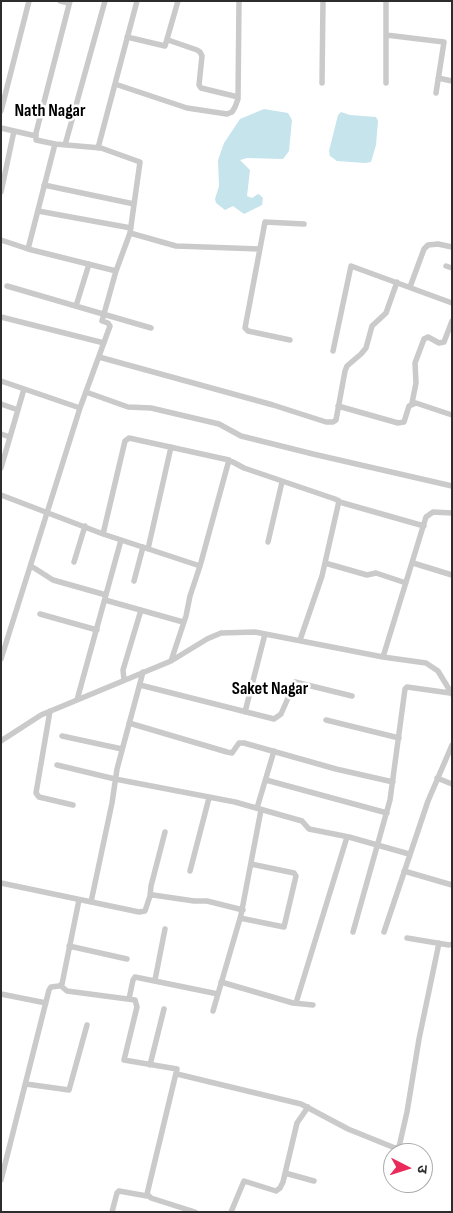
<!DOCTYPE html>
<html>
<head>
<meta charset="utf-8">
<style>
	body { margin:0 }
	#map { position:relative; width:453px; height:1213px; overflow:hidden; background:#fff; font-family:"Sofia Sans Condensed","Noto Sans Devanagari",sans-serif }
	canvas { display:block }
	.frame { position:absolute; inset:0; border:2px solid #2d2d2d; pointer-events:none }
	.north { position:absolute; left:383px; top:1143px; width:50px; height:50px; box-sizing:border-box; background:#fff; border:1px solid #ababab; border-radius:50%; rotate:95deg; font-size:14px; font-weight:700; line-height:20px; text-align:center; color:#2d2d2d }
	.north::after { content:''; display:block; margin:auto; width:18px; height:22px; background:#ea2a58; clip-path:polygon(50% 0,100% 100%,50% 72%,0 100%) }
</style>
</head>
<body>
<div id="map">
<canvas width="453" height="1213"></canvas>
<div class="frame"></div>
<div class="north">उ</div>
</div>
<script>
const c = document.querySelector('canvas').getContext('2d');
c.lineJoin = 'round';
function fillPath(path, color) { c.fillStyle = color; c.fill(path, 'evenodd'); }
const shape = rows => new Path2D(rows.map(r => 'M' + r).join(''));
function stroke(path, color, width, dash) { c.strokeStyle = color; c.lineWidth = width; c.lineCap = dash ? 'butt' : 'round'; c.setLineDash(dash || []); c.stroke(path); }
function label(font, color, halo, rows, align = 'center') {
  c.font = font + ' "Sofia Sans Condensed",sans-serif'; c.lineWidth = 5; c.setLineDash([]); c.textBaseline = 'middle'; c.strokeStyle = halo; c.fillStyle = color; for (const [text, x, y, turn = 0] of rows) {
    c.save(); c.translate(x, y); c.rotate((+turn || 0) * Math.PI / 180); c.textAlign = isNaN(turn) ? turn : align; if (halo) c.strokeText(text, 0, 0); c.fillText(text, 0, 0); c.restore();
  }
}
const water = shape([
	[264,109,288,113,292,120,289,151,283,159,247,158,240,160,250,170,247,196,252,198,258,194,260,195,263,198,262,205,244,214,233,206,225,210,216,203,215,199,219,186,218,160,224,143,240,119],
	[341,112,350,115,376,117,378,121,376,145,371,162,365,163,337,161,330,156,329,151,338,115]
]);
const street = shape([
	[60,1,69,3],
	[70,1,36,133,36,140,55,144,101,148,140,162,130,233],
	[386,1,386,83],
	[386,35,444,42,436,93],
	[127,37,165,46,178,1],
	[168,40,197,50,200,52,202,56,199,85,201,88,238,97],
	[438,78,452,81],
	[322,83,323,1],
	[115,84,187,108,227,114,232,112,235,107,238,99,239,1],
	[1,111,29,1],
	[1,128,36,136],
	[65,145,105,1],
	[98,148,137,1],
	[44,185,134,204],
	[1,192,14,131],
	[38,211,131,228],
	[1,240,28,249,116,271],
	[28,249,55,144],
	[446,266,452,268],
	[7,286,151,328],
	[410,287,424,249,428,245,438,244,452,247],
	[76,306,89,264],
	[1,317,104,343],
	[290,340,248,331,245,328,265,222,304,224],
	[333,351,351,266,452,303],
	[99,357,273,405,326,422,333,422,336,420,345,371,347,366,361,354,366,348,372,326,386,313,397,282],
	[1,381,80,408],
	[86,392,128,407,151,408,219,424,241,436,313,454,452,486],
	[412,403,416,383,415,363,424,339,428,337,439,343,444,342,452,321],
	[1,404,18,410],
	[338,406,398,423,404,422,409,406,416,403,452,415],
	[1,434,10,437],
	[1,468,24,389],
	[1,495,103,534,200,566],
	[103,534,125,441,129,438,229,460,244,468,335,499,343,503,424,526],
	[268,542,282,482],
	[148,549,171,447],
	[74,562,85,526],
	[325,563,367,575,376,573,406,583],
	[413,563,452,575],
	[31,566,53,580,106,595],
	[134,581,143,547],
	[105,600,183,622],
	[40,614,97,630],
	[300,640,322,576,339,501],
	[383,657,426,517,433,512,452,513],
	[1,659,80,408,110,326,108,323,102,321,116,271,130,233,176,246,260,249],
	[171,661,186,616,190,596,200,566,229,460],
	[124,680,123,670,141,610],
	[140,685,274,719,281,714,295,682,352,696],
	[77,700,121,540],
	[50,711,36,793,39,797,73,805],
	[245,712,265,634],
	[326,720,399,738],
	[129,723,227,752,232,753,239,743,244,743,336,769,393,782],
	[62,736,122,749],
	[1,741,41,715,171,661,207,639,221,633,255,632,383,657,426,663,438,671,452,694],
	[57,765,115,779,235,802,302,821,309,829,349,837,409,854],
	[437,778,452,784],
	[266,780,387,813],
	[257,808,274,751],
	[190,871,209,798],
	[404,871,452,885],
	[1,883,139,912,145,911,150,896,153,895,194,901,207,901,243,910],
	[150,896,151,886,165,832],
	[91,902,112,803,117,769,143,672],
	[240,918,284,927,296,876,294,873,251,864],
	[353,932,390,800,405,689,407,687,450,693],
	[384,932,428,801,452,745],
	[407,938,449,945,452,944],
	[69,946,127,959],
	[155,980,165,929],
	[221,982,293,1003,313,1005],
	[61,986,67,991,135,1000,137,1007,124,1060,177,1069,147,1194,151,1198,195,1212],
	[1,994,46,1003],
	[129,999,133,980,135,977,218,994],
	[296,1003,347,837],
	[213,1011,241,915,261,810],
	[150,1065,164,1009],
	[177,1074,301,1104,348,1129,395,1148,399,1147,407,1112,419,1039,439,943],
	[26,1084,69,1090,87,1025],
	[285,1173,314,1181],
	[1,1180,49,990,51,987,59,986,62,984,79,900],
	[112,1212,117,1193,119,1191,147,1196],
	[231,1212,244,1181,276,1191,280,1188,283,1182,297,1123,308,1107]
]);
const neighbourhoodNames = [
	["Nath Nagar",50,111],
	["Saket Nagar",270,689]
];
fillPath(water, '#c6e4ec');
stroke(street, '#cacaca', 5.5);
label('bold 18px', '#000', '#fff', neighbourhoodNames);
</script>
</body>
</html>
